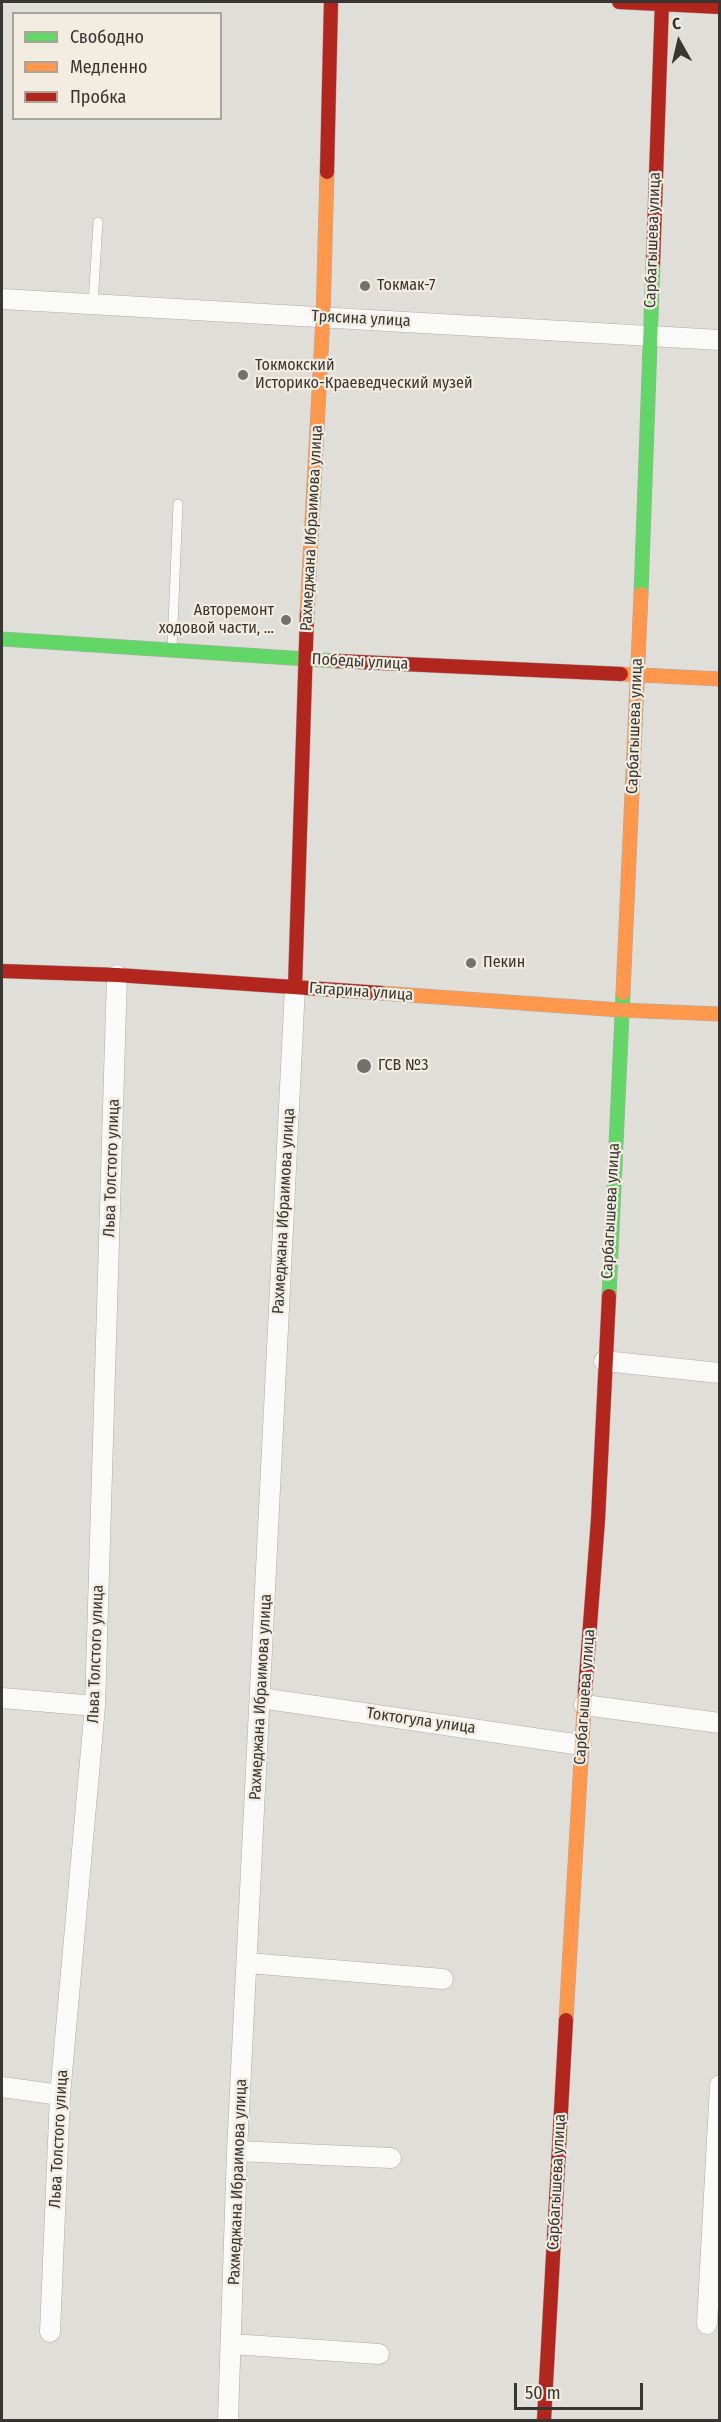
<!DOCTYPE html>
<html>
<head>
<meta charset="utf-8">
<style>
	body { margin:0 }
	#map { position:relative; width:721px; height:2422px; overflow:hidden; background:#e0ded8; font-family:"Fira Sans Condensed",sans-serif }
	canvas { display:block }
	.frame { position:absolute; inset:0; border:3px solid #383632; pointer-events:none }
	.legend { position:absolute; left:12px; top:12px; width:210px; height:108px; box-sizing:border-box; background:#f2ece1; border:2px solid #a8a39b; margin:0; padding:8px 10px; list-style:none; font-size:18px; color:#383632 }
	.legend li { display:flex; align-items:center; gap:12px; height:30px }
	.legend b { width:30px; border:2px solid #a8a39b }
	.north { position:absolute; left:649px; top:12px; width:60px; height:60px; -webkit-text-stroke:4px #f2ece1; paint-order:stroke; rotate:352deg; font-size:16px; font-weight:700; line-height:24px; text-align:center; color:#383632 }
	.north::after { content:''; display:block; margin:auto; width:21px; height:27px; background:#383632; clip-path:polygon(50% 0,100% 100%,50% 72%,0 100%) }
	.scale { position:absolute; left:514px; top:2383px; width:129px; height:27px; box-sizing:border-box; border:3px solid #383632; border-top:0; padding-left:8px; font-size:18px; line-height:21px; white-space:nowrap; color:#383632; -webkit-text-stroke:4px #f2ece1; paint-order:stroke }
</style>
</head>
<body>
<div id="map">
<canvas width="721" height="2422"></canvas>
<div class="frame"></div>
<ul class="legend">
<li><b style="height:8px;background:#63d668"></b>Свободно</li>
<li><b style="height:8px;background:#ff974d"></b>Медленно</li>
<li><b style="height:8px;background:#b3261e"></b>Пробка</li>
</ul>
<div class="north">С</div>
<div class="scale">50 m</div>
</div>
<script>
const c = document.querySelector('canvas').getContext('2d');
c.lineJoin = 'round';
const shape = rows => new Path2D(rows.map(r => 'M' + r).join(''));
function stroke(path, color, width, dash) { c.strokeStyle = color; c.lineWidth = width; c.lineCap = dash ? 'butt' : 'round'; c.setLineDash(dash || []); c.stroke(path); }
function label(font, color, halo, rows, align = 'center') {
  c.font = font + ' "Fira Sans Condensed",sans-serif'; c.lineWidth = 4.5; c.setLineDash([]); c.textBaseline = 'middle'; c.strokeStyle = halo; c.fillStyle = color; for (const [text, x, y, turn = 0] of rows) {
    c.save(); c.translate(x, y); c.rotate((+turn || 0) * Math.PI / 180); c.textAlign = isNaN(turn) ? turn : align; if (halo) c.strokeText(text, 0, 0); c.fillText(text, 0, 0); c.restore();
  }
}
const lane = shape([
	[93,304,98,222],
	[172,648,178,504]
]);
const street = shape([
	[2,299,720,340],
	[604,1361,720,1373],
	[2,1698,95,1706],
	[261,1698,581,1745],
	[584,1705,720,1723],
	[248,1963,443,1979],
	[2,2087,60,2095],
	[237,2151,391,2158],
	[707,2324,720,2085],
	[50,2332,60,2095,95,1706,117,975],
	[232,2344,379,2354],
	[228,2420,237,2151,295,987]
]);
const fast = shape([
	[641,594,653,263],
	[2,639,337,661],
	[609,1296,623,993]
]);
const slow = shape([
	[307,614,323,317,327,172],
	[621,674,720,679],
	[381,993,620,1010,720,1014],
	[623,993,641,594],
	[566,2020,585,1691]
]);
const jam = shape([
	[619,2,720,7],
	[327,172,331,2],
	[653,263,662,2],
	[337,661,621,674],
	[2,971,117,975,381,993],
	[295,987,307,614],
	[585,1691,598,1520,609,1296],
	[544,2420,566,2020]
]);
const markers = [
	[365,286,6,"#73716c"],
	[243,375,6,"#73716c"],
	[286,620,6,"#73716c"],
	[471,963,6,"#73716c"],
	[364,1066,8,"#73716c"]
];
const streetNames = [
	["Сарбагышева улица",653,240,-88],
	["Трясина улица",361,319,3],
	["Рахмеджана Ибраимова улица",312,528,-87],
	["Победы улица",360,662,3],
	["Сарбагышева улица",635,726,-88],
	["Гагарина улица",361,992,4],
	["Льва Толстого улица",112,1168,-88],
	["Рахмеджана Ибраимова улица",284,1211,-87],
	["Сарбагышева улица",611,1211,-87],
	["Льва Толстого улица",96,1654,-88],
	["Рахмеджана Ибраимова улица",261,1697,-87],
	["Сарбагышева улица",585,1697,-86],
	["Токтогула улица",421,1721,8],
	["Льва Толстого улица",59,2139,-87],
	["Рахмеджана Ибраимова улица",238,2182,-88],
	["Сарбагышева улица",557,2182,-87]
];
const poiNames = [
	["Токмак-7",377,286],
	["Токмокский",255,366],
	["Историко-Краеведческий музей",255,384],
	["Авторемонт",274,611,"right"],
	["ходовой части, ...",274,629,"right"],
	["Пекин",483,963],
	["ГСВ №3",378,1066]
];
stroke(lane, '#adaba7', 10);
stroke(street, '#adaba7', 21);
stroke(fast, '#adaba7', 15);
stroke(slow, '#adaba7', 15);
stroke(jam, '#adaba7', 15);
stroke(lane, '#fafaf9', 9);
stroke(street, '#fafaf9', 20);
stroke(fast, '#63d668', 14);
stroke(slow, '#ff974d', 14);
stroke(jam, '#b3261e', 14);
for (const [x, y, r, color] of markers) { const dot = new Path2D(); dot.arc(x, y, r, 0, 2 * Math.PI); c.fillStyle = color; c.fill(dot); stroke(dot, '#f2ece1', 2); }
label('16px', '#383632', '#f2ece1', streetNames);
label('16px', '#383632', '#f2ece1', poiNames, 'left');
</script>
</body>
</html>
